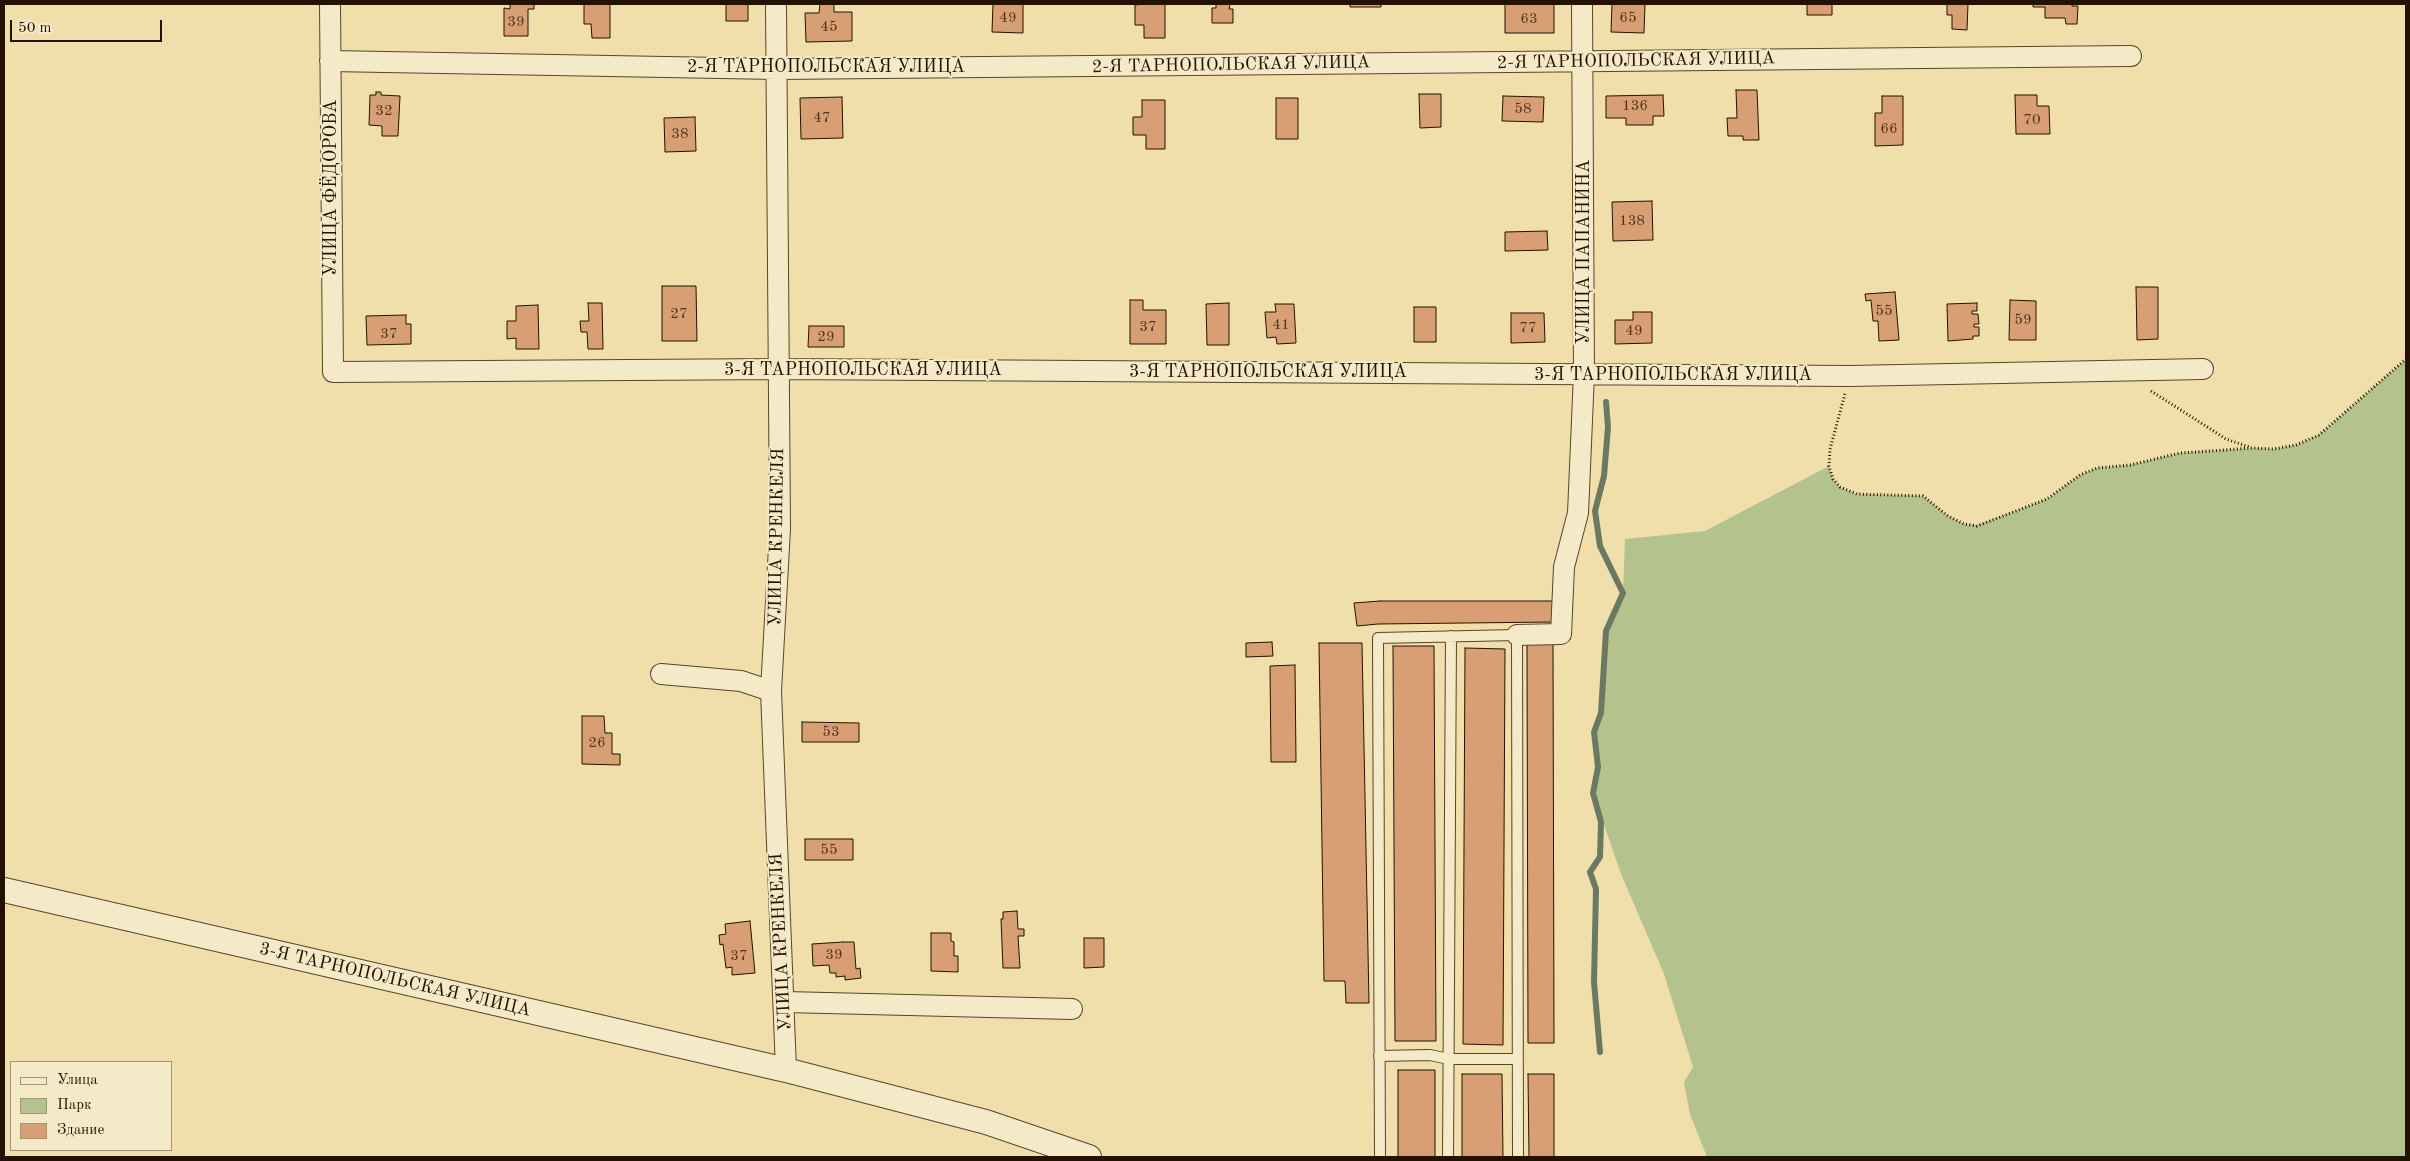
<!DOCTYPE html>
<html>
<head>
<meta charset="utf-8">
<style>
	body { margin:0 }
	#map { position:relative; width:2410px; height:1161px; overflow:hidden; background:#f0dfab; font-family:"Old Standard TT",serif }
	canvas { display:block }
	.frame { position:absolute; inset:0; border:5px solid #231200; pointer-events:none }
	.legend { position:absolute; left:10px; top:1061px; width:162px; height:90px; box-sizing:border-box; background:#f5eac8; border:1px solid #a19478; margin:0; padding:6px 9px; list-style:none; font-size:15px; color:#231200 }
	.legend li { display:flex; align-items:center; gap:10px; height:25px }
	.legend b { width:25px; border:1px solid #a19478 }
	.scale { position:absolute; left:10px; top:20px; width:152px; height:22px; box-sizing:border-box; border:2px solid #231200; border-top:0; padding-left:6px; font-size:15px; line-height:18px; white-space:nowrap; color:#231200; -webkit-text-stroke:4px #f5eac8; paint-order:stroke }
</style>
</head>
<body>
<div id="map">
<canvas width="2410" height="1161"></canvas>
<div class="frame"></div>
<ul class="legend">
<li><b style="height:6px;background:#f5eac8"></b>Улица</li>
<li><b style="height:14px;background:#b4c38d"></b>Парк</li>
<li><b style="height:14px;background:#d79f73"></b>Здание</li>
</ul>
<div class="scale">50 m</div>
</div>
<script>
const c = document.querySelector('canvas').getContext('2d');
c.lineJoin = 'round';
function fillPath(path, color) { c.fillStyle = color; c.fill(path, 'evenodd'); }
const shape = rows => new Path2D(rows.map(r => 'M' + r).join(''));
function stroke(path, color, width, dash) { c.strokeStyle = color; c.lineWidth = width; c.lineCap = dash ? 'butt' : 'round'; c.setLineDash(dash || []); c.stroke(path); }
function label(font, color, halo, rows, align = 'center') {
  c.font = font + ' "Old Standard TT",serif'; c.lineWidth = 4; c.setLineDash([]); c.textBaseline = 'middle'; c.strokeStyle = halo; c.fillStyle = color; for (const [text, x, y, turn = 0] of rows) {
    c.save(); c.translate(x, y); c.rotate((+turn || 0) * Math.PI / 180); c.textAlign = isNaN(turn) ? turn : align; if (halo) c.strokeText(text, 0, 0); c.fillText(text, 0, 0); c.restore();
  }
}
const green = shape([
	[2406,359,2406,1157,1707,1157,1690,1114,1684,1082,1693,1067,1664,974,1621,874,1593,793,1598,767,1594,732,1601,713,1606,631,1623,593,1625,539,1705,531,1829,466,1833,479,1840,487,1856,494,1923,496,1948,516,1964,524,1977,525,2047,499,2080,475,2097,468,2130,465,2180,453,2252,448,2274,449,2296,445,2319,435]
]);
const stream = shape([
	[1600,1052,1594,982,1596,889,1590,872,1600,857,1601,822,1593,793,1598,767,1594,732,1601,713,1606,631,1623,593,1600,546,1595,511,1604,476,1608,427,1606,402]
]);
const building = shape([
	[510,4,534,4,534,9,528,9,528,36,504,36,504,8,510,9,510,4],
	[584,4,610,4,610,38,592,38,591,24,584,24,584,4],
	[726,4,748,4,748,21,726,21,726,4],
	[820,4,834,4,834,12,852,12,852,41,806,42,805,13,819,13,820,4],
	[993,4,1023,4,1023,33,992,32,993,4],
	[1144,4,1165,4,1165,38,1144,38,1144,25,1135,25,1135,5,1144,4],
	[1216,4,1230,4,1229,9,1233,9,1233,23,1212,23,1212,8,1216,8,1216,4],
	[1350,4,1381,4,1381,7,1350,7,1350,4],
	[1505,4,1554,4,1554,33,1505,33,1505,4],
	[1612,4,1645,4,1644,33,1611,32,1612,4],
	[1807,4,1832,4,1832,15,1807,15,1807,4],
	[1947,4,1974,4,1968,4,1967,30,1952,29,1952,15,1947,15,1947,4],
	[2033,4,2072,4,2072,6,2078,6,2077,24,2066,24,2065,18,2045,18,2045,7,2033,7,2033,4],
	[1736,90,1757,90,1759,140,1743,140,1743,136,1728,136,1727,118,1737,118,1736,90],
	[376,92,381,92,381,95,400,96,398,136,382,136,382,126,369,125,370,95,376,95,376,92],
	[1419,94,1441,94,1441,127,1420,128,1419,94],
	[1663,95,1664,116,1653,116,1653,125,1626,125,1626,118,1606,118,1606,96,1663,95],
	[2015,95,2037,95,2037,106,2049,106,2050,134,2016,134,2015,95],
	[1503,96,1544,97,1543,122,1502,121,1503,96],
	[1882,96,1903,96,1903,145,1875,146,1875,113,1882,113,1882,96],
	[842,97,843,138,801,139,800,98,842,97],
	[1276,98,1298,98,1298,139,1276,139,1276,98],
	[1142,100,1165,100,1165,149,1146,149,1146,135,1133,135,1133,117,1142,117,1142,100],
	[695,117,696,151,665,152,664,118,695,117],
	[1652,201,1653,240,1613,241,1612,202,1652,201],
	[1547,231,1548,250,1505,251,1505,232,1547,231],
	[662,286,696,286,697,341,662,341,662,286],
	[2136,287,2158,287,2158,339,2137,340,2136,287],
	[1895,292,1899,340,1879,341,1878,321,1873,321,1871,300,1866,301,1865,294,1895,292],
	[1130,300,1143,300,1143,310,1166,310,1166,344,1130,344,1130,300],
	[2010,300,2036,301,2036,340,2009,340,2010,300],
	[588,303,602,303,603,349,588,349,587,332,581,332,580,321,589,321,588,303],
	[1229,303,1229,345,1207,345,1206,304,1229,303],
	[1977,303,1977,311,1972,311,1972,314,1978,314,1979,324,1974,324,1974,327,1979,327,1979,336,1973,336,1973,339,1948,341,1947,304,1977,303],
	[1275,304,1294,304,1296,343,1277,344,1276,337,1267,338,1265,312,1276,312,1275,304],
	[538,305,539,349,516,349,516,338,507,339,507,321,516,321,516,306,538,305],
	[1414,307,1436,307,1436,342,1414,342,1414,307],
	[1633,312,1652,312,1652,343,1615,344,1615,320,1633,320,1633,312],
	[1511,313,1544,313,1545,342,1511,343,1511,313],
	[406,315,406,324,411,324,411,344,367,345,366,316,406,315],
	[809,326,844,326,844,347,808,347,809,326],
	[1380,601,1553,601,1553,622,1378,624,1357,626,1354,603,1380,601],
	[1272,642,1273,656,1246,657,1246,643,1272,642],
	[1319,643,1362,643,1369,1003,1346,1003,1345,981,1324,981,1319,643],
	[1527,644,1553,644,1554,1043,1528,1043,1527,644],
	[1393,646,1434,646,1436,1041,1395,1041,1393,646],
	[1465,648,1505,649,1503,1045,1463,1044,1465,648],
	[1295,665,1296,762,1271,762,1270,666,1295,665],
	[582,716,604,716,605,733,612,733,612,754,620,754,620,765,582,764,582,716],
	[802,722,859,723,859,742,802,742,802,722],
	[805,839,853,839,853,860,805,860,805,839],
	[1017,911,1018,929,1024,929,1024,936,1018,936,1020,968,1003,968,1001,919,1003,919,1003,912,1017,911],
	[750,921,755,973,732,975,732,967,726,968,723,944,720,945,719,935,726,934,725,924,750,921],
	[931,933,951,933,951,941,954,942,954,956,958,956,958,972,931,971,931,933],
	[1084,938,1104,938,1104,967,1084,968,1084,938],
	[843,942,854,942,856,969,860,968,861,978,845,980,845,976,836,977,836,973,830,973,829,965,813,966,812,944,843,942],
	[1398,1070,1435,1070,1435,1157,1398,1157,1398,1070],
	[1462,1074,1502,1074,1503,1157,1462,1157,1462,1074],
	[1528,1074,1554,1074,1554,1157,1529,1157,1528,1074]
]);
const path = shape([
	[2151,391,2226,439,2249,447],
	[1845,394,1830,449,1829,466,1833,479,1840,487,1857,494,1923,496,1948,516,1964,524,1977,526,2047,499,2080,475,2097,468,2130,465,2180,453,2252,448,2274,449,2296,445,2319,435,2406,359]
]);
const service = shape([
	[1379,1056,1430,1055,1449,1059,1517,1059],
	[1380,1157,1378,638,1517,635,1518,1157],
	[1448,1157,1451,636]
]);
const minor = shape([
	[330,4,333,372,779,369,1850,376,2203,369],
	[776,4,780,529,771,691,786,1070],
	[330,61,777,69,2131,56],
	[1517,635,1561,634,1564,567,1578,513,1584,374,1582,4],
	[661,674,741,681,771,691],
	[785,1002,1072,1009]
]);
const tertiary = shape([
	[4,890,786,1070,986,1122,1089,1157]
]);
const numberNames = [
	["49",1008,18],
	["65",1628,18],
	["63",1529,19],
	["39",516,22],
	["45",829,27],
	["136",1635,106],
	["58",1523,109],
	["32",384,111],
	["47",822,118],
	["70",2032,120],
	["66",1889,129],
	["38",680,134],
	["138",1632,221],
	["55",1884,311],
	["27",679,314],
	["59",2023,320],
	["41",1281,325],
	["37",1148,327],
	["77",1528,328],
	["49",1634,331],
	["37",389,334],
	["29",826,337],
	["53",831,732],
	["26",597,743],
	["55",829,850],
	["39",834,955],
	["37",739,956]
];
const streetNames = [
	["2-Я ТАРНОПОЛЬСКАЯ УЛИЦА",1636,61,-1],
	["2-Я ТАРНОПОЛЬСКАЯ УЛИЦА",1231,65,-1],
	["2-Я ТАРНОПОЛЬСКАЯ УЛИЦА",826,67],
	["УЛИЦА ФЁДОРОВА",331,188,-90],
	["УЛИЦА ПАПАНИНА",1584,252,-90],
	["3-Я ТАРНОПОЛЬСКАЯ УЛИЦА",863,370],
	["3-Я ТАРНОПОЛЬСКАЯ УЛИЦА",1268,372],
	["3-Я ТАРНОПОЛЬСКАЯ УЛИЦА",1673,375],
	["УЛИЦА КРЕНКЕЛЯ",777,537,-89],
	["УЛИЦА КРЕНКЕЛЯ",781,942,-93],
	["3-Я ТАРНОПОЛЬСКАЯ УЛИЦА",395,980,13]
];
fillPath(green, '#b4c38d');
stroke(stream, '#6b7963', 6);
fillPath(building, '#d79f73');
stroke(building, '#231200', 1);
stroke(service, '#56452b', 12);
stroke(minor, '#56452b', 22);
stroke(tertiary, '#56452b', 26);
stroke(path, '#231200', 3, [1, 2.5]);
stroke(service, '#f5eac8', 10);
stroke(minor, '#f5eac8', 20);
stroke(tertiary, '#f5eac8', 24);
label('15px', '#50351d', null, numberNames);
label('18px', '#231200', '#f5eac8', streetNames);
</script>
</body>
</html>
